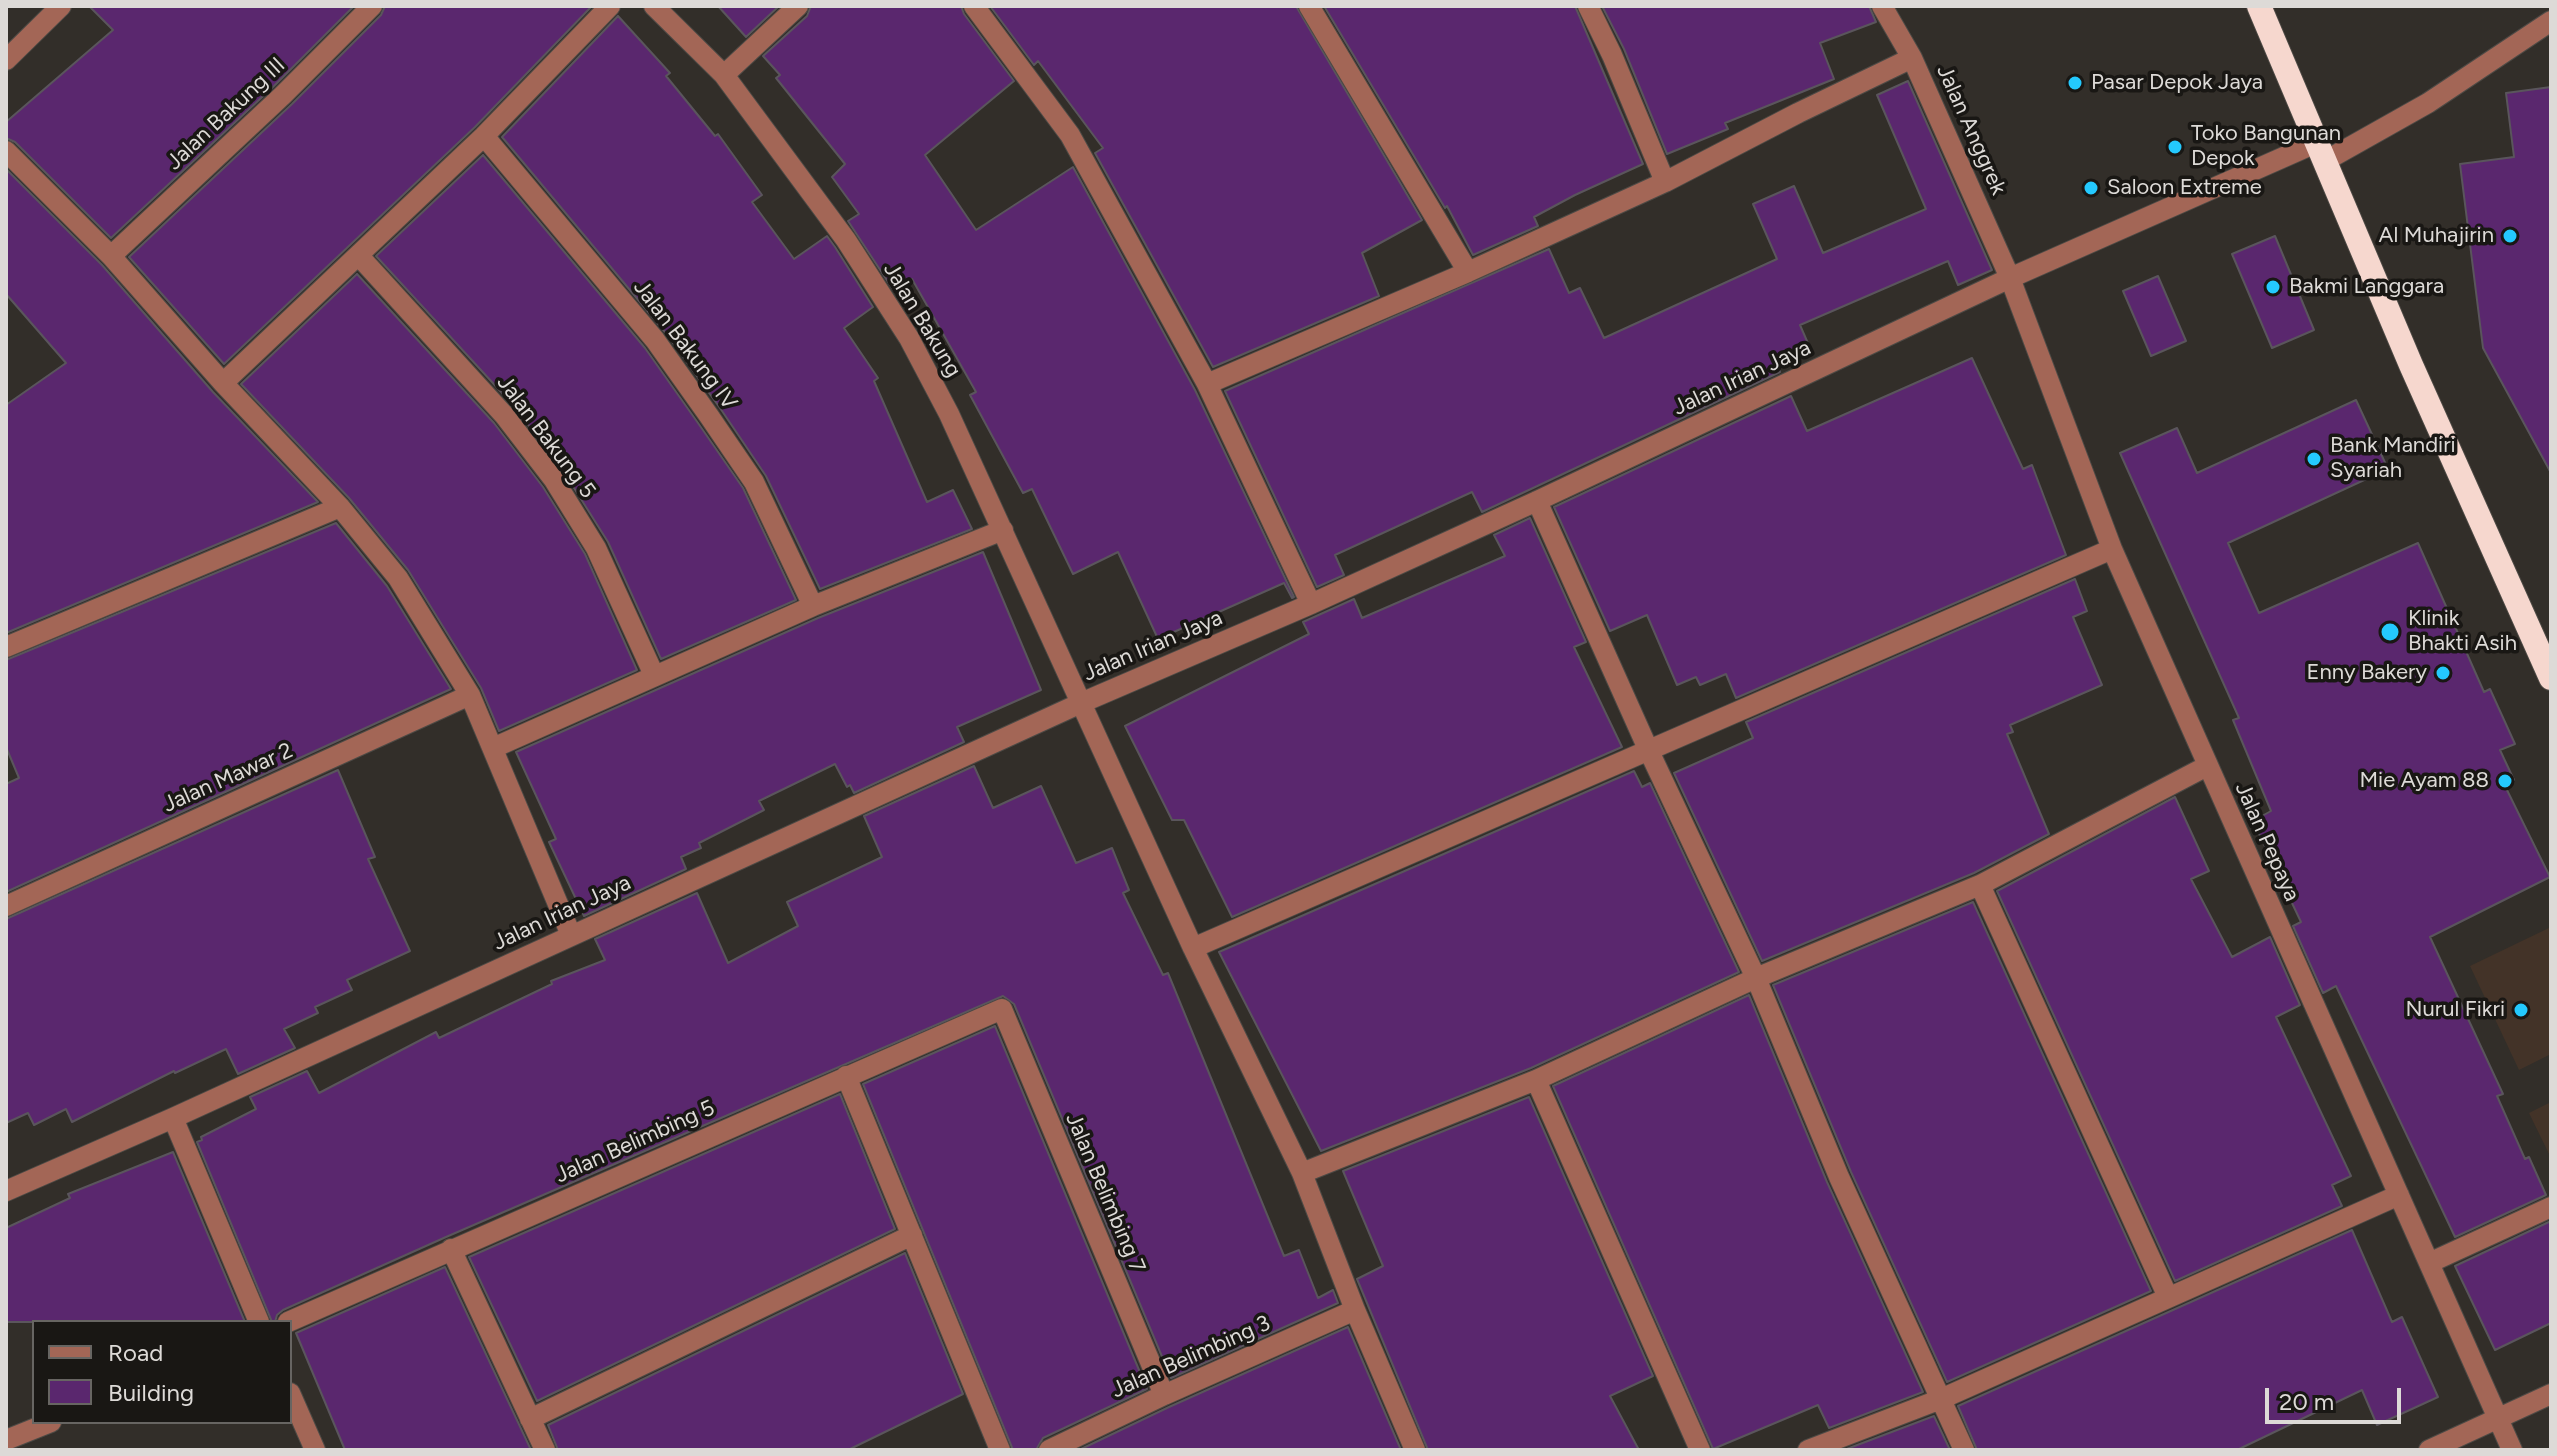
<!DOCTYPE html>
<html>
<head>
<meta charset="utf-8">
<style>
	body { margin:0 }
	#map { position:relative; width:2557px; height:1456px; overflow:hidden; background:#322e29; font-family:Figtree,sans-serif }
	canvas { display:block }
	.frame { position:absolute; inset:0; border:8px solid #dddad7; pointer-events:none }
	.legend { position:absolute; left:32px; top:1320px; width:260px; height:104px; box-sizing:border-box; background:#191714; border:2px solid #676562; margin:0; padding:10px 14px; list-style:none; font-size:24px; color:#dddad7 }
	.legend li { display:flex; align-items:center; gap:16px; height:40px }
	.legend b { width:40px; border:2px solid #676562 }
	.scale { position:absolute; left:2265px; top:1388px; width:136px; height:36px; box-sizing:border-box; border:4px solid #dddad7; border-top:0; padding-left:10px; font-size:24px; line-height:28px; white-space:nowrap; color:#dddad7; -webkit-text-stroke:6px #191714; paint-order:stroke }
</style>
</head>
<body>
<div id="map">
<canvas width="2557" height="1456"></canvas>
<div class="frame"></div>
<ul class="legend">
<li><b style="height:10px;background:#a36656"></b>Road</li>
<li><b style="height:22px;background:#5a276e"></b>Building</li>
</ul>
<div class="scale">20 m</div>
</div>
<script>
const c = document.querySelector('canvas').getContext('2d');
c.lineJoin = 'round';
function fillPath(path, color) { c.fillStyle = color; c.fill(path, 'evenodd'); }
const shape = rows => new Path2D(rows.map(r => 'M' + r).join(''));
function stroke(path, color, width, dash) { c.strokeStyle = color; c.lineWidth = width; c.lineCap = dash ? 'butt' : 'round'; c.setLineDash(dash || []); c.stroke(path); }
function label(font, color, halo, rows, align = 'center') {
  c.font = font + ' Figtree,sans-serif'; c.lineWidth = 7; c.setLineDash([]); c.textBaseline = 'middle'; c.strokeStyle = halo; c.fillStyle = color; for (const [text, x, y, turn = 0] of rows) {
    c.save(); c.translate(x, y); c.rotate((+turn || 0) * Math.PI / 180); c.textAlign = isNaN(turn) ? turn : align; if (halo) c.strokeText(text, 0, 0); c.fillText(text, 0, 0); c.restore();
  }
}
const education = shape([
	[2551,927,2551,1054,2519,1070,2470,966],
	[2551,1102,2551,1158,2529,1113]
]);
const building = shape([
	[89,6,354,6,274,86,111,238,15,142,6,138,6,122,113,30,89,6],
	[385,6,592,6,475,127,224,364,129,257,292,104,381,15,385,6],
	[718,6,779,6,746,37,718,6],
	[811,6,961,6,964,14,1014,81,925,155,976,230,1073,167,1195,390,1294,597,1292,598,1284,583,1158,639,1118,552,1073,574,1032,489,1023,493,970,395,976,392,912,279,894,291,848,221,859,214,832,177,845,164,776,78,780,75,763,56,807,16,811,6],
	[990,6,1296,6,1422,220,1362,253,1379,296,1213,367,1095,153,1103,148,1038,61,1034,65,990,6],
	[1324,6,1575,6,1643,164,1575,195,1534,217,1538,226,1473,255,1447,206,1445,208,1324,6],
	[1602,6,1869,6,1876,22,1820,43,1834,79,1725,123,1728,129,1667,154,1624,49,1602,6],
	[618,16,670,73,666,76,715,136,718,134,762,195,752,202,794,259,827,236,835,247,873,307,844,328,878,378,874,381,927,502,953,490,972,529,820,589,766,476,720,408,665,332,502,137,618,16],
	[1908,81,1992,270,1958,285,1948,261,1800,325,1810,348,1776,363,1780,372,1482,512,1472,492,1335,555,1344,575,1317,587,1225,391,1549,249,1569,293,1580,288,1604,338,1777,259,1753,204,1794,186,1823,253,1926,209,1877,95,1908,81],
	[2551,87,2551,473,2483,348,2460,164,2514,157,2506,93,2551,87],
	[483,155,645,348,698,423,743,488,796,600,661,659,608,542,564,472,514,406,376,256,483,155],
	[6,169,102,265,213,392,318,502,6,633,6,405,66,363,6,294,6,169],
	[2275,236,2314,330,2272,348,2232,254,2275,236],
	[357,274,494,423,543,487,585,554,637,670,499,731,481,688,408,570,349,498,241,384,357,274],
	[2158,276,2186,341,2151,356,2123,291,2158,276],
	[1972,358,2023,469,2032,465,2066,555,1736,698,1726,674,1700,685,1696,677,1677,685,1647,615,1610,631,1554,507,1791,396,1807,431,1972,358],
	[2356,400,2388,469,2228,543,2259,613,2418,543,2484,692,2490,689,2515,744,2500,750,2514,780,2504,784,2550,877,2430,937,2503,1094,2497,1096,2525,1159,2529,1157,2546,1195,2455,1237,2336,986,2323,993,2293,926,2301,922,2253,821,2271,811,2233,720,2239,718,2120,453,2177,428,2197,473,2356,400],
	[1530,518,1586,642,1574,647,1622,747,1232,917,1184,820,1172,820,1125,726,1309,634,1303,622,1354,599,1362,618,1505,556,1494,535,1530,518],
	[336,523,387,586,451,689,6,892,6,784,19,778,6,747,6,660,336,523],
	[983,552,1041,690,957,727,964,742,854,793,850,785,847,787,835,764,759,801,764,810,699,843,701,848,681,857,686,869,584,916,549,842,556,839,516,752,818,618,983,552],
	[2075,579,2087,611,2073,617,2102,685,2010,725,2013,732,2007,734,2049,834,1974,873,1762,961,1674,773,1753,738,1746,722,2075,579],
	[974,766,993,808,1041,786,1076,863,1112,848,1129,890,1123,893,1163,975,1168,973,1284,1256,1299,1250,1318,1298,1333,1290,1338,1303,1171,1378,1014,1004,1003,996,446,1237,283,1310,277,1315,275,1322,272,1322,197,1142,202,1140,201,1137,256,1109,250,1097,307,1071,319,1093,436,1032,439,1038,552,984,551,981,605,960,595,939,697,893,728,963,798,926,787,902,882,857,864,816,974,766],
	[338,770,375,857,368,859,410,951,347,980,352,990,315,1007,318,1013,284,1029,295,1048,238,1074,226,1049,175,1073,174,1071,72,1122,66,1109,34,1125,28,1113,6,1123,6,919,338,770],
	[1634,771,1642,787,1650,783,1739,972,1531,1068,1321,1151,1219,952,1634,771],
	[2175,797,2209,871,2191,879,2232,957,2270,937,2300,1005,2276,1017,2351,1176,2332,1185,2342,1206,2175,1281,1997,891,2175,797],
	[1973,902,2151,1291,1947,1382,1851,1172,1773,985,1973,902],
	[1749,995,1827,1182,1923,1392,1829,1428,1818,1405,1713,1449,1553,1086,1749,995],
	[995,1026,1147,1389,1043,1438,1036,1450,1013,1450,863,1084,995,1026],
	[840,1094,895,1229,537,1401,469,1257,840,1094],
	[1529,1097,1653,1376,1610,1396,1639,1450,1428,1450,1357,1279,1383,1266,1343,1171,1529,1097],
	[173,1152,245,1322,6,1322,6,1228,70,1198,68,1194,173,1152],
	[2551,1221,2551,1323,2495,1350,2455,1266,2551,1221],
	[2352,1230,2392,1322,2402,1317,2438,1397,2377,1425,2362,1390,2237,1450,1977,1450,1958,1406,2352,1230],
	[905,1253,963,1394,848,1450,558,1450,548,1425,905,1253],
	[445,1267,531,1450,345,1450,296,1333,445,1267],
	[1348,1327,1401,1450,1079,1450,1169,1407,1348,1327],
	[1934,1416,1950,1450,1844,1450,1934,1416]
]);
const minor = shape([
	[654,6,724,75,846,240,909,338,949,414,1193,948,1302,1173,1355,1310,1415,1450],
	[974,6,1070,135,1207,384,1311,604],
	[1309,6,1468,272],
	[1588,6,1612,55,1665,182],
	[1882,6,1912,58,2010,278,2112,549,2512,1450],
	[6,60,61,6],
	[724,75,798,6],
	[484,136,655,340,709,416,754,482,813,606],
	[6,151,111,256,223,383,340,507,398,578,470,695,571,935],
	[2325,161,2428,103,2551,21],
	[111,256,283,95,372,6],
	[359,256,504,415,554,480,596,548,654,675],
	[223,383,484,136,610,6],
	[1207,384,1468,272,1665,182,1798,113,1912,58],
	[1537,501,1648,749,1756,978,1839,1177,1964,1450],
	[6,647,340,507],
	[493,748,813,606,1003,530],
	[1980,885,2168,1297],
	[6,906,470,695],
	[1193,948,2112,549],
	[846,1076,1000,1450],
	[1536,1080,1700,1450],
	[173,1118,259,1322],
	[1302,1173,1536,1080,1756,978,1980,885,2207,766],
	[6,1191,173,1118,1081,703,1311,604,1537,501,2010,278,2318,142],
	[451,1249,545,1450],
	[2429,1263,2551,1207],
	[288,1322,1002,1009,1164,1395],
	[290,1393,315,1450],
	[530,1419,912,1235],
	[6,1440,51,1422],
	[1049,1450,1164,1395,1355,1310],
	[1808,1450,1941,1399,2399,1195],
	[2429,1450,2551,1394]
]);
const highway = shape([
	[2259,6,2411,365,2551,678]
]);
const markers = [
	[2075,83,8,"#24c9fe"],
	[2175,147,8,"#24c9fe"],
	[2091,188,8,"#24c9fe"],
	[2510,236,8,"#24c9fe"],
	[2273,287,8,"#24c9fe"],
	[2314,459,8,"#24c9fe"],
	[2390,632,10,"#24c9fe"],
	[2443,673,8,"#24c9fe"],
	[2505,781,8,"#24c9fe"],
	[2521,1010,8,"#24c9fe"]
];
const poiNames = [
	["Pasar Depok Jaya",2091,83],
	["Toko Bangunan",2191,134],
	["Depok",2191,159],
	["Saloon Extreme",2107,188],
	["Al Muhajirin",2494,236,"right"],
	["Bakmi Langgara",2289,287],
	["Bank Mandiri",2330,446],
	["Syariah",2330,471],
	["Klinik",2408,619],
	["Bhakti Asih",2408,644],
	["Enny Bakery",2427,673,"right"],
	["Mie Ayam 88",2489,781,"right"],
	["Nurul Fikri",2505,1010,"right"]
];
const streetNames = [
	["Jalan Bakung III",226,114,-43],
	["Jalan Anggrek",1971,130,66],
	["Jalan Bakung",922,320,59],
	["Jalan Bakung IV",685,345,53],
	["Jalan Irian Jaya",1742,378,-25],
	["Jalan Bakung 5",546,437,53],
	["Jalan Irian Jaya",1153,646,-23],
	["Jalan Mawar 2",228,778,-24],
	["Jalan Pepaya",2267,842,66],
	["Jalan Irian Jaya",562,913,-25],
	["Jalan Belimbing 5",635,1142,-24],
	["Jalan Belimbing 7",1105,1193,67],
	["Jalan Belimbing 3",1191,1357,-24]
];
fillPath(education, '#433328');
fillPath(building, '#5a276e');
stroke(building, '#5a555c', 2);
stroke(minor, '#4d4a45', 22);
stroke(highway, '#4d4a45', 26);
stroke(minor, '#a36656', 20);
stroke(highway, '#f6d7ce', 24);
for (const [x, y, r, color] of markers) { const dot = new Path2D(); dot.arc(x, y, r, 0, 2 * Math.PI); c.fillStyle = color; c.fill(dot); stroke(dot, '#191714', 3); }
label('22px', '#dddad7', '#191714', poiNames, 'left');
label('22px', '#dddad7', '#191714', streetNames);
</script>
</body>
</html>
